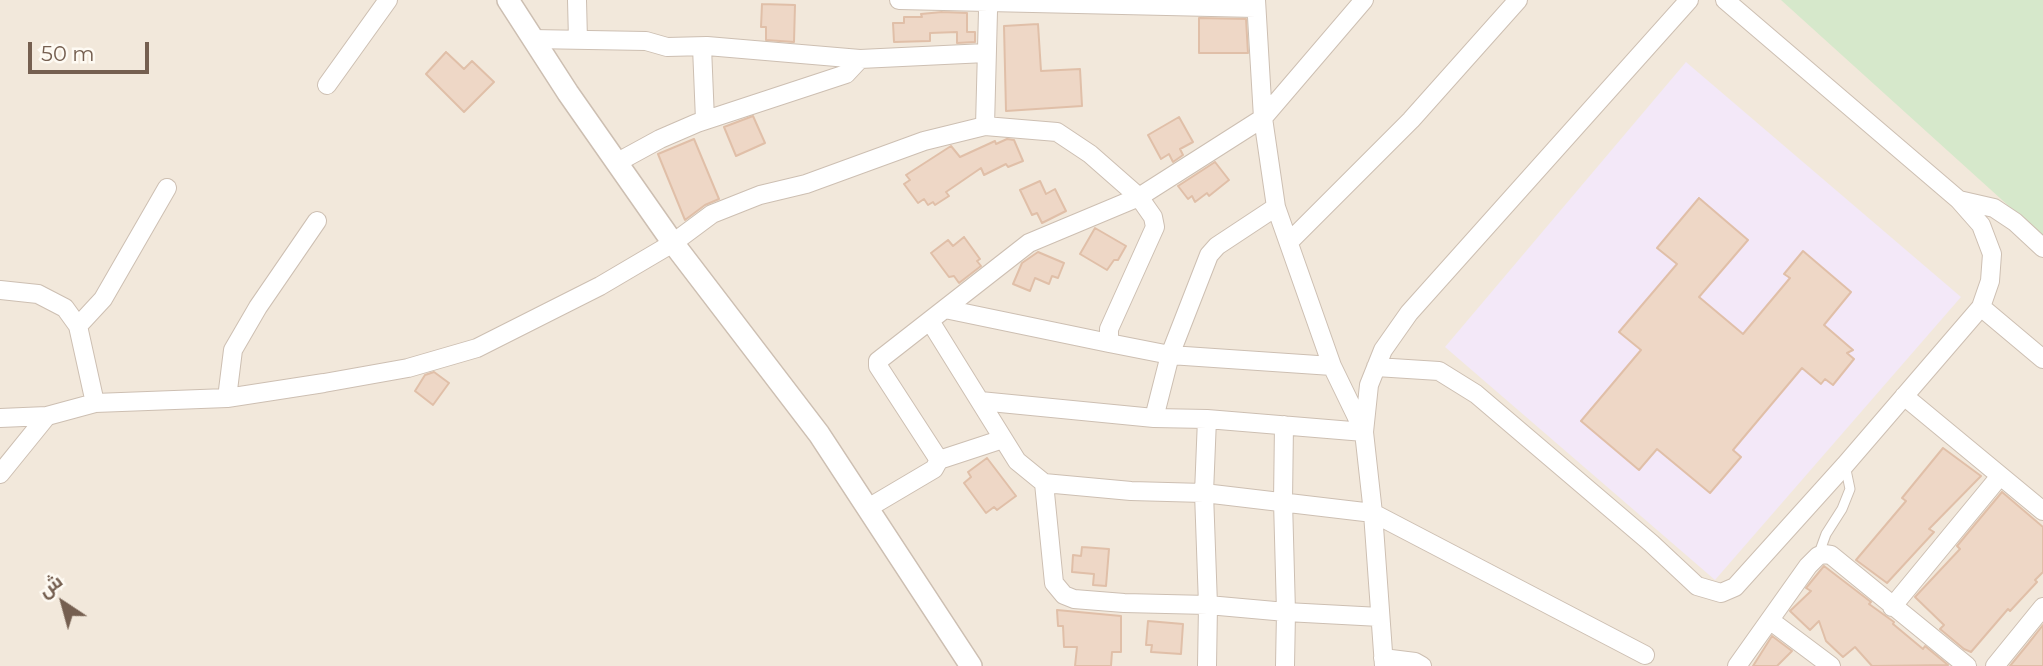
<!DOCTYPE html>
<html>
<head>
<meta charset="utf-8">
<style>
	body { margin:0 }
	#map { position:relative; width:2043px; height:666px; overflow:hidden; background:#fbf6ec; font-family:Montserrat,Cairo,sans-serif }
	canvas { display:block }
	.north { position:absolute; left:28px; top:568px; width:70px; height:70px; -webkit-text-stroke:5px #fefaf3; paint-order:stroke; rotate:324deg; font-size:19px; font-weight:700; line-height:28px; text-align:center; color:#755f50 }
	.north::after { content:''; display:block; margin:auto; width:24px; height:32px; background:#755f50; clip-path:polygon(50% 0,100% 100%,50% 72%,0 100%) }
	.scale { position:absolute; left:28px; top:42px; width:121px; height:32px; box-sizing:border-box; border:4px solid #755f50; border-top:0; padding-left:9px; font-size:21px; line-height:24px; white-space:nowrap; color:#755f50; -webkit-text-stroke:5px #fefaf3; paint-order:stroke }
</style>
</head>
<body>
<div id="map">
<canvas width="2043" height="666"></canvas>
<div class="north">ش</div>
<div class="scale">50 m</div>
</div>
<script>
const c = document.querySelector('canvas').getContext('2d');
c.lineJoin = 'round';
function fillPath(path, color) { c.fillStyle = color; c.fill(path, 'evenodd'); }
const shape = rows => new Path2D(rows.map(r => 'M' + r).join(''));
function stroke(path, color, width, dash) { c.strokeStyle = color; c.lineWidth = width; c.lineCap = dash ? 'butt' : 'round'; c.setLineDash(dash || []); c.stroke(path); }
const residential = shape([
	[0,0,2043,0,2043,666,0,666]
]);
const education = shape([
	[1686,62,1961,297,1715,580,1445,347]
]);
const green = shape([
	[1781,0,2043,0,2043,237]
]);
const building = shape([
	[762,4,795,5,794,42,766,40,766,27,761,27,762,4],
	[942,12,967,13,967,32,975,32,975,42,957,43,957,32,930,33,930,41,894,42,893,23,904,23,904,17,922,17,921,14,942,12],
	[1199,18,1246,19,1248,53,1199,53,1199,18],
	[1038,24,1041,71,1080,69,1082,106,1006,111,1004,26,1038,24],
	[446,52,464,69,472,61,494,82,464,112,426,74,446,52],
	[753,116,765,143,736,156,724,127,753,116],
	[1179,117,1193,142,1180,149,1183,155,1173,162,1169,154,1161,159,1148,135,1179,117],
	[694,139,719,199,705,205,685,220,658,154,694,139],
	[1007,139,1014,140,1023,161,1008,167,1006,164,984,175,981,168,946,192,949,196,935,205,933,202,928,205,924,199,918,203,904,184,910,180,906,175,951,146,960,157,995,141,996,144,1007,139],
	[1215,162,1229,180,1209,196,1207,193,1195,202,1192,196,1188,199,1178,186,1215,162],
	[1040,181,1046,194,1055,189,1066,211,1042,223,1037,213,1032,215,1020,190,1040,181],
	[1699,198,1748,240,1699,297,1743,334,1790,278,1784,274,1803,251,1851,292,1824,325,1853,350,1847,353,1854,359,1833,385,1825,379,1821,384,1802,368,1733,450,1741,457,1710,493,1657,449,1639,470,1581,421,1641,350,1619,332,1677,264,1657,248,1699,198],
	[1095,228,1126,246,1118,260,1114,260,1107,270,1080,254,1095,228],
	[964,237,980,259,977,261,981,266,959,283,954,276,949,277,931,253,948,240,953,246,964,237],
	[1038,252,1064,263,1058,278,1052,276,1049,284,1035,278,1030,291,1013,284,1022,263,1038,252],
	[434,372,449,383,433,405,415,391,425,375,434,372],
	[1943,448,1981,476,1929,529,1934,532,1887,583,1856,560,1906,501,1902,498,1943,448],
	[987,458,1016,496,997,510,994,507,986,513,964,483,971,477,968,472,987,458],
	[2002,492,2043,527,2043,572,2035,580,2037,582,2010,611,2008,609,1971,652,1964,649,1940,629,1944,625,1915,597,1960,549,1957,546,2002,492],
	[1082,547,1109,549,1106,586,1093,585,1094,574,1072,572,1073,555,1081,556,1082,547],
	[1824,566,1871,602,1869,604,1894,622,1893,624,1923,649,1925,646,1948,665,1872,666,1855,647,1843,657,1826,641,1819,621,1810,630,1790,611,1811,591,1806,588,1824,566],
	[1057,610,1121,616,1121,652,1112,652,1111,666,1075,666,1077,647,1064,647,1063,626,1058,626,1057,610],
	[1148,621,1183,624,1181,654,1151,652,1152,645,1146,645,1148,621],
	[2043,625,2043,666,2010,666,2028,644,2043,625],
	[1772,636,1792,651,1777,666,1753,666,1772,636]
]);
const service = shape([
	[1818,556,1826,534,1842,509,1850,489,1845,465]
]);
const minor = shape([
	[577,0,578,40],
	[899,0,1256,8],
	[532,39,646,41,667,47,707,46,860,59],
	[702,47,705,120],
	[327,85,388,0],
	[616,163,660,139,697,123,846,74,860,59,986,53],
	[1959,200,1994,208,2015,222,2043,248],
	[1289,242,1411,120,1518,0],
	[0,290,38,294,65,308,78,326,95,403],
	[1981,307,2043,359],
	[945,309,1109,343],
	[930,321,1017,461,1044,483,1131,491,1204,493,1373,513,1645,655],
	[78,326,103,299,167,188],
	[1332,366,1170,355,1109,343,1109,329,1155,227,1153,217,1139,197,1263,118,1364,0],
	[1376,367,1439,371,1476,394,1651,543,1697,586,1721,593,1735,587,1845,465,1981,307,1990,281,1992,254,1981,225,1959,200,1725,0],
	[1904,396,2043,511],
	[227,398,233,350,258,307,317,221],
	[980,401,1154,418,1207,419,1364,432,1332,366,1276,207,1263,118,1256,0],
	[0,418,47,416,95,403,227,398,324,383,408,368,477,348,600,286,673,243,712,214,760,195,806,184,924,141,985,126,988,11,990,0],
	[1154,418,1170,355,1209,255,1217,246,1276,207],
	[1284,425,1283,501,1286,612,1380,617],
	[939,460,1003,439],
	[0,474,47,416],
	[1044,483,1054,583,1064,595,1074,599,1124,603,1208,605,1286,612,1285,666],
	[868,508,934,469,939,460,878,366,878,361,1029,243,1139,197,1090,154,1057,132,985,126],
	[1892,607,2000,476],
	[1771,621,1831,666],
	[1383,658,1415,662,1422,666],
	[1207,666,1208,605,1204,493,1207,419],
	[1384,666,1373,513,1364,432,1369,385,1383,350,1409,313,1689,0],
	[1737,666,1808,566,1818,556,1824,554,1831,555,1967,666],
	[1995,666,2043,607]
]);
const tertiary = shape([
	[508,0,568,93,673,243,819,434,971,666]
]);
fillPath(residential, '#f2e8db');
fillPath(education, '#f3e8f8');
fillPath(green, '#d6e8cb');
fillPath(building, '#eed7c6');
stroke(building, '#e0bfa8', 2);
stroke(service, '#cdbfb2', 11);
stroke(minor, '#cdbfb2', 20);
stroke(tertiary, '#cdbfb2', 24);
stroke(service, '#fff', 9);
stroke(minor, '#fff', 18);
stroke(tertiary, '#fff', 21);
</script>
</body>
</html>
